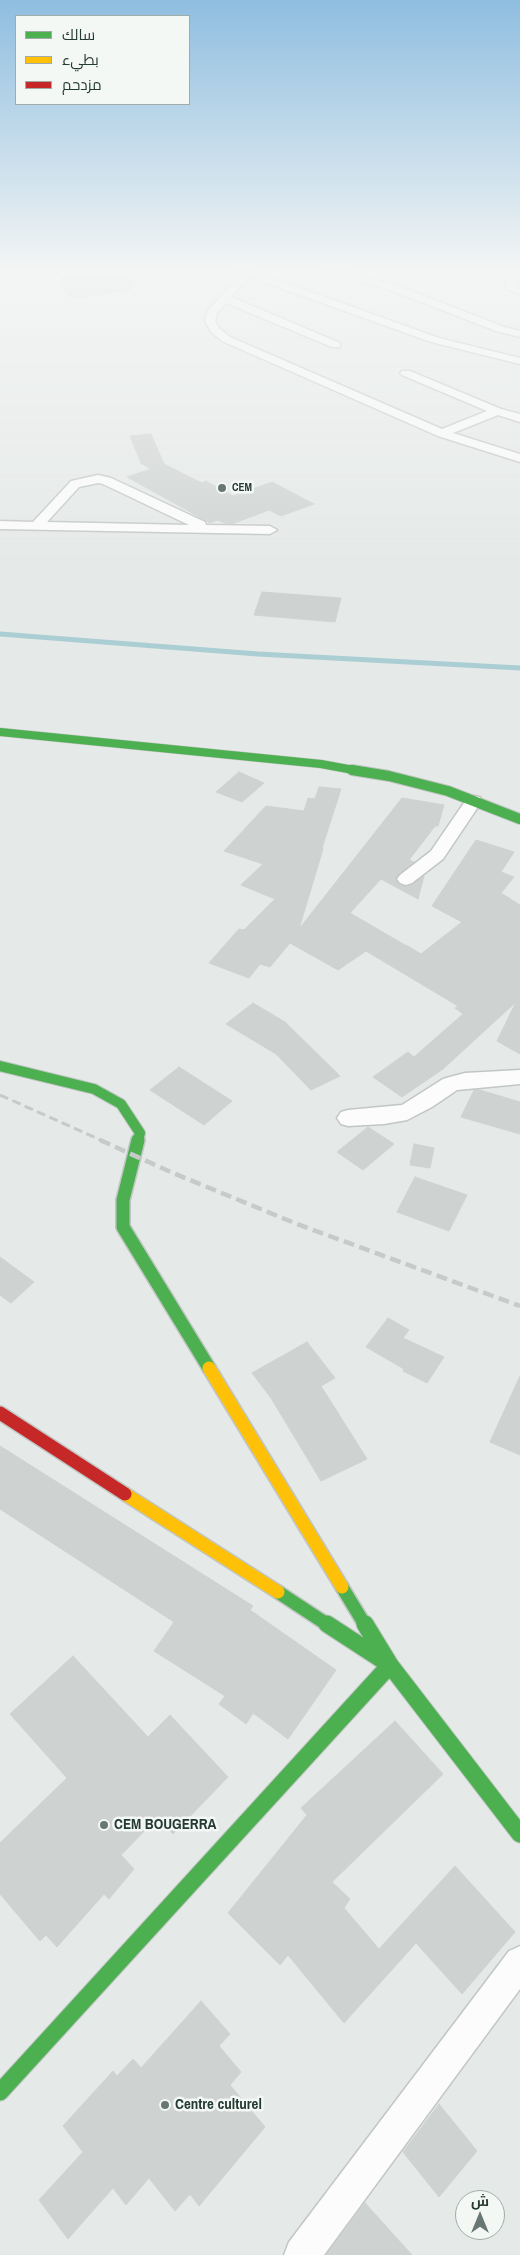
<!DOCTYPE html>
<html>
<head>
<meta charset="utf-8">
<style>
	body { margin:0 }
	#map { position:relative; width:520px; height:2255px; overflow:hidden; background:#e5e9e7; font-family:"Archivo Narrow",Cairo,sans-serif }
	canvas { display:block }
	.legend { position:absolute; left:15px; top:15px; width:175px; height:90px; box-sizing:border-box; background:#f3f8f5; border:1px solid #a1aca8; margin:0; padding:6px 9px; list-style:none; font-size:15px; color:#253a34 }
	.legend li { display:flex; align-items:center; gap:10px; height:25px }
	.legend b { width:25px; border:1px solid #a1aca8 }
	.north { position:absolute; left:455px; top:2190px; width:50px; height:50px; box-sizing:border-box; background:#f3f8f5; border:1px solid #a1aca8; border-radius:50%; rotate:0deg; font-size:14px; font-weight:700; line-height:20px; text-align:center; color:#253a34 }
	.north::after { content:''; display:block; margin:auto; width:18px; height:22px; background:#687773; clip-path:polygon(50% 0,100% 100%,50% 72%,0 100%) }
</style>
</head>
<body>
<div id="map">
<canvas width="520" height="2255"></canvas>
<ul class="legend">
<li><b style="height:6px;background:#4caf50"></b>سالك</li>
<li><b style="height:6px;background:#ffc107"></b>بطيء</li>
<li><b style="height:6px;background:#c62828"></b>مزدحم</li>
</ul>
<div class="north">ش</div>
</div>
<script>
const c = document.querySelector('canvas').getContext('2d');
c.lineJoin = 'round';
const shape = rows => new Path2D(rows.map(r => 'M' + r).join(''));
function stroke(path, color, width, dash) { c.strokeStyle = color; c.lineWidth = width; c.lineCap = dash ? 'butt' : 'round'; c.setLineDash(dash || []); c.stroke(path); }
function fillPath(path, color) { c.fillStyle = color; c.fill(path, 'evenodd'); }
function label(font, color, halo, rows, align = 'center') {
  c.font = font + ' "Archivo Narrow",sans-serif'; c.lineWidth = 5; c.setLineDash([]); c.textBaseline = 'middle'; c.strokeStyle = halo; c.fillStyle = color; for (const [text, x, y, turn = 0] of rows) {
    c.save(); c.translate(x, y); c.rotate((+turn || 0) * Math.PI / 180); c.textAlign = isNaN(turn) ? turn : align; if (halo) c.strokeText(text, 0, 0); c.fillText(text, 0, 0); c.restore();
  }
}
const stream = shape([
	[0,634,258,654,520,668]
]);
const building = shape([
	[59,277,131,277,132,289,71,299,59,277],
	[151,434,164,464,202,483,206,481,233,496,272,482,314,504,281,516,269,510,232,524,224,523,218,520,210,523,127,477,151,469,141,463,130,436,151,434],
	[262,592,341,598,335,622,254,615,262,592],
	[239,772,264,783,242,802,216,792,239,772],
	[319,787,341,789,322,848,323,849,299,929,402,798,444,805,438,826,435,826,409,860,414,862,395,879,399,885,407,887,424,876,418,899,381,879,350,913,405,945,404,948,406,945,421,954,462,922,432,906,476,840,514,852,501,872,514,877,501,893,520,905,520,1054,497,1041,516,1002,443,1069,402,1097,373,1077,408,1052,414,1057,463,1014,455,1008,458,1006,366,951,338,970,290,943,270,967,260,964,249,978,209,963,239,929,244,930,275,899,241,885,263,864,224,851,266,806,304,811,308,798,315,799,319,787],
	[253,1003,285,1022,340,1076,311,1090,276,1054,226,1024,253,1003],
	[179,1067,232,1101,204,1125,150,1090,179,1067],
	[474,1090,480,1090,520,1102,520,1134,461,1117,474,1090],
	[368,1127,394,1144,363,1170,337,1152,368,1127],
	[414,1144,434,1148,430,1168,410,1165,414,1144],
	[415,1177,467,1195,449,1231,397,1212,415,1177],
	[0,1257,34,1282,11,1303,0,1295,0,1257],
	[388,1318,409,1330,403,1338,444,1357,427,1383,403,1371,404,1369,366,1347,388,1318],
	[307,1342,335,1378,321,1386,367,1459,321,1481,271,1398,252,1373,307,1342],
	[520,1376,520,1455,490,1442,520,1376],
	[0,1446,253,1606,250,1610,336,1670,288,1739,253,1713,246,1724,219,1704,225,1696,154,1651,174,1622,0,1509,0,1446],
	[73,1656,148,1737,170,1715,228,1777,173,1834,158,1817,121,1855,134,1869,109,1899,104,1894,57,1947,46,1935,40,1941,0,1894,0,1843,67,1778,10,1714,73,1656],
	[395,1721,443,1774,332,1882,350,1899,344,1908,379,1949,455,1866,515,1932,462,1994,416,1943,344,2023,288,1955,280,1965,228,1913,307,1815,301,1808,395,1721],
	[201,2001,230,2034,219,2046,241,2072,230,2085,265,2127,199,2206,190,2194,175,2211,149,2178,126,2205,113,2188,68,2239,39,2200,83,2152,63,2126,113,2071,117,2076,133,2059,141,2068,201,2001],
	[439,2104,477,2151,439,2197,403,2152,439,2104],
	[365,2203,412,2255,326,2255,365,2203]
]);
const street = shape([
	[229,268,244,268,439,338,520,358,520,364,431,342,250,277,231,297,340,343,340,347,332,347,226,303,217,313,215,321,219,328,230,337,442,429,487,411,402,375,400,373,402,371,410,371,501,409,520,414,520,422,498,415,453,433,520,454,520,462,438,436,222,341,211,332,205,321,208,310,242,274,229,268],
	[322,268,331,268,396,285,504,327,520,331,520,337,496,331,388,289,323,272,322,268],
	[520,274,520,281,515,283,520,288,520,294,508,290,504,282,520,274],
	[98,475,111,478,205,522,206,525,270,526,277,530,270,534,0,529,0,521,33,522,71,481,98,475],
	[98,483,103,484,189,525,47,522,79,487,98,483],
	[474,796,480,797,482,801,443,859,412,883,406,885,400,883,397,879,400,875,431,851,468,797,474,796],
	[520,1070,520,1084,457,1090,432,1107,407,1120,384,1124,348,1126,341,1124,337,1118,341,1112,348,1110,402,1105,443,1079,450,1077,465,1073,520,1070],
	[520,1946,520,1989,324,2255,284,2255,289,2242,509,1951,520,1946]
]);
const fastFar3 = shape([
	[0,732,321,764,359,771]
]);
const fastFar2 = shape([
	[352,770,389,776,448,791,520,819],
	[0,1066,94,1089,121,1104,140,1133,138,1141]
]);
const fastFar1 = shape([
	[138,1140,123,1200,123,1227,209,1368],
	[342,1587,365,1625],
	[278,1592,328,1625]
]);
const fast = shape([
	[327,1624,390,1665,520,1834],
	[0,2092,390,1665,365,1624]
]);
const slow = shape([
	[209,1368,342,1587],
	[125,1494,278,1592]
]);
const jam = shape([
	[0,1413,125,1494]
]);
const railFar1 = shape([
	[0,1095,103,1141]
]);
const rail = shape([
	[100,1140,173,1173,297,1224,520,1306]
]);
const markers = [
	[222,488,5,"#687773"],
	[104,1825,5,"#687773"],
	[165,2105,5,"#687773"]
];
const farPoinames = [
	["CEM",232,488]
];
const nearPoinames = [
	["CEM BOUGERRA",114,1825],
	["Centre culturel",175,2105]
];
stroke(stream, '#aaced3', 5);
fillPath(building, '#ced2d0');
stroke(building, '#ced2d0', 1);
stroke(street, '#c2c6c4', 3);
stroke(fastFar3, '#c1c6c4', 9);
stroke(fastFar2, '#c1c6c4', 12);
stroke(fastFar1, '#c1c6c4', 16);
stroke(fast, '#c1c6c4', 19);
stroke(slow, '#c1c6c4', 16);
stroke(jam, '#c1c6c4', 16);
fillPath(street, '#fbfcfb');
stroke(fastFar3, '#4caf50', 8);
stroke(fastFar2, '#4caf50', 10);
stroke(fastFar1, '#4caf50', 13);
stroke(fast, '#4caf50', 17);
stroke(slow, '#ffc107', 13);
stroke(jam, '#c62828', 13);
stroke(railFar1, '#c7cac9', 3, [9, 4.5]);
stroke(rail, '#c7cac9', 4.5, [11, 5.5]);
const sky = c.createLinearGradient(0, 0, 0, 584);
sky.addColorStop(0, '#8fbee0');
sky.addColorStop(0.46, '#f3f5f4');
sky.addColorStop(1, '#f3f5f400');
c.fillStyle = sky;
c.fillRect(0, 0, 520, 584);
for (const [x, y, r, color] of markers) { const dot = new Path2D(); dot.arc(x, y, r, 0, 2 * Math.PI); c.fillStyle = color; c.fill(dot); stroke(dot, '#f3f8f5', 2); }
label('bold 11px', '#253a34', '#f3f8f5', farPoinames, 'left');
label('bold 15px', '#253a34', '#f3f8f5', nearPoinames, 'left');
</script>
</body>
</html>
